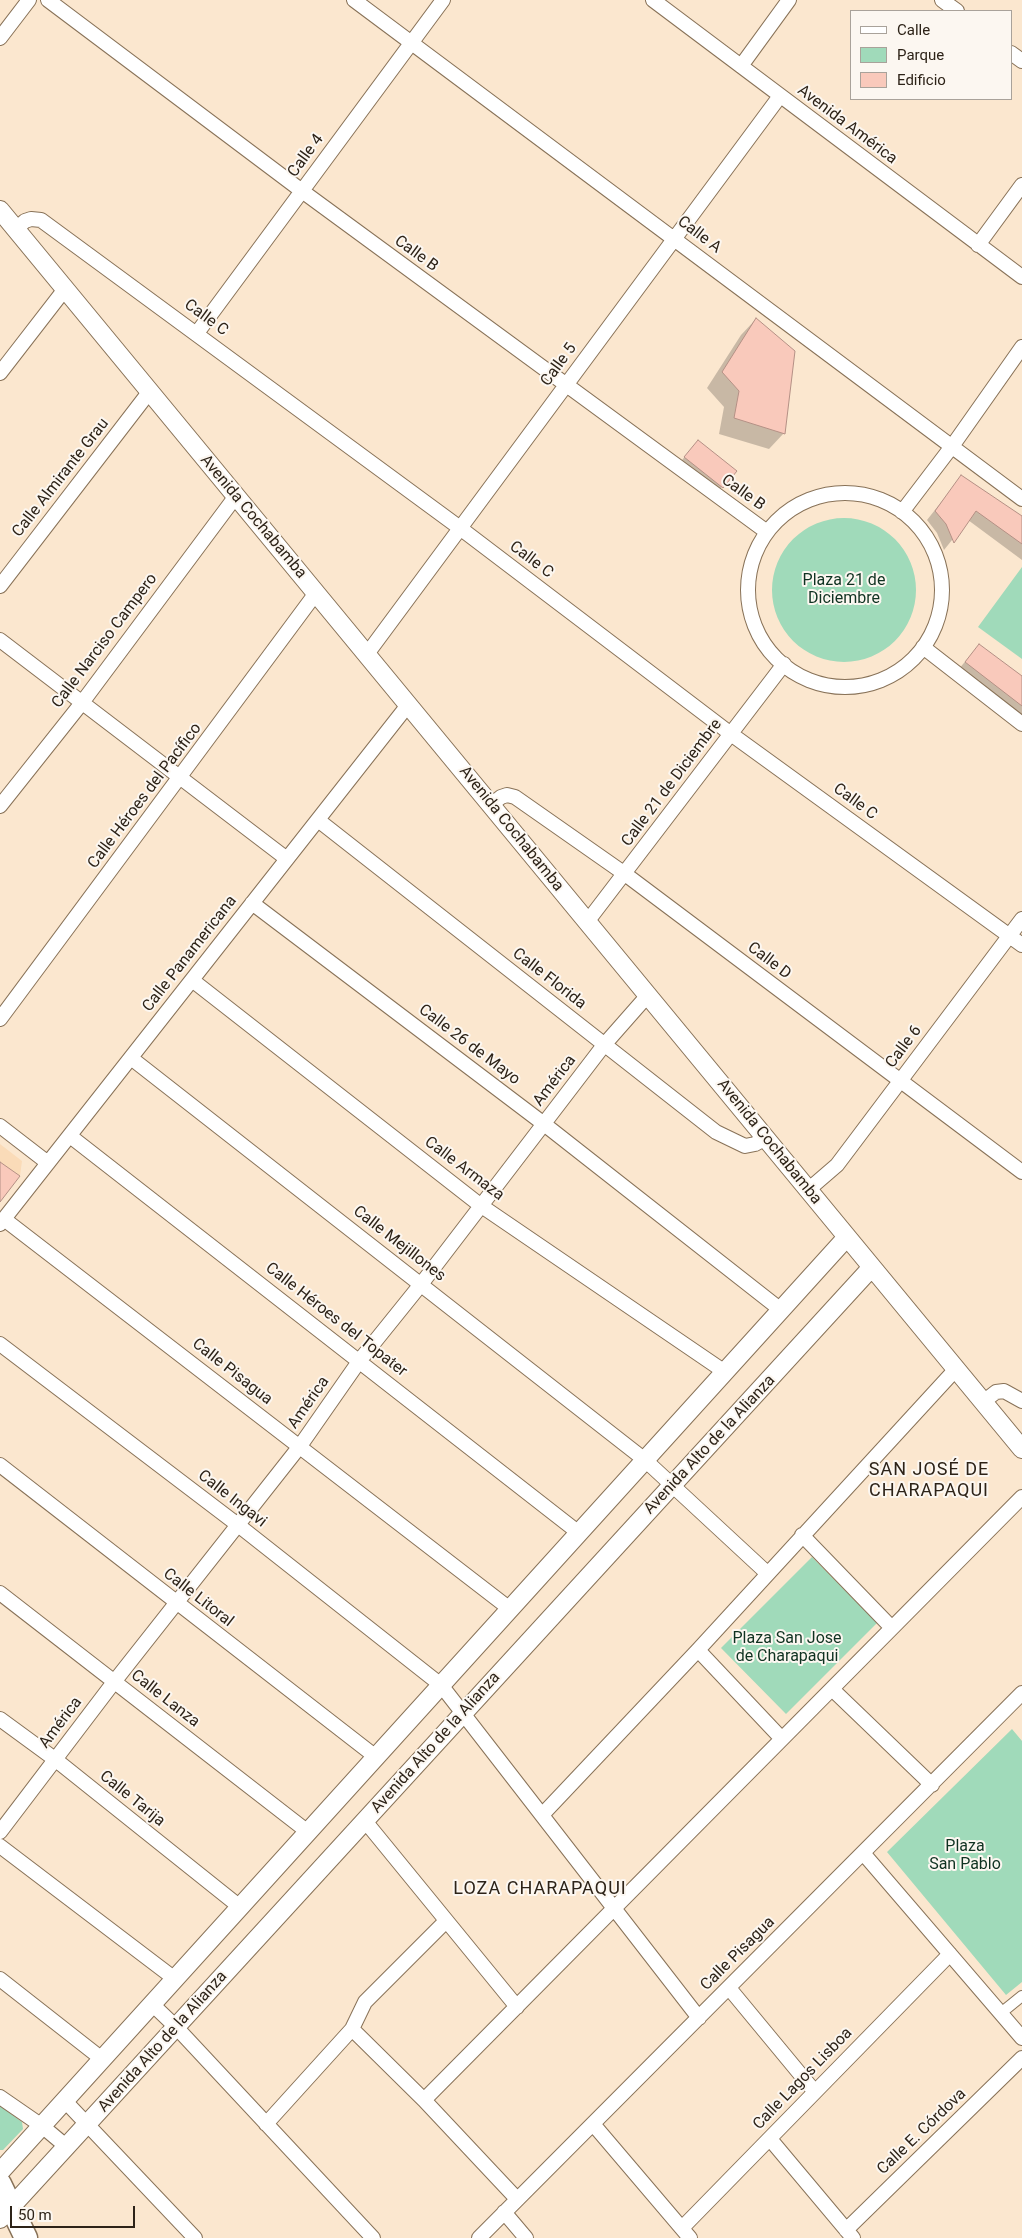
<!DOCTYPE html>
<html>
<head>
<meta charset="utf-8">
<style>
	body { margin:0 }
	#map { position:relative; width:1022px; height:2238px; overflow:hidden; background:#fbe7cf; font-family:Roboto,sans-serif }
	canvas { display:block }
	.legend { position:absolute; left:850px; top:10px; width:162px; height:90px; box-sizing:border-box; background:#fcf7f1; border:1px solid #a9a29a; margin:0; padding:6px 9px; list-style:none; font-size:15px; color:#2d2318 }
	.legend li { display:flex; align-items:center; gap:10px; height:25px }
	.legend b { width:25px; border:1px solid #a9a29a }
	.scale { position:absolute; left:10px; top:2206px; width:125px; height:22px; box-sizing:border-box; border:2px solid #2d2318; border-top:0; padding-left:6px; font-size:15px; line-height:18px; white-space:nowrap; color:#2d2318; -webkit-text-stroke:4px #fcf7f1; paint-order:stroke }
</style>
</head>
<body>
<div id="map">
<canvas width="1022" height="2238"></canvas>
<ul class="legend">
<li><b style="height:6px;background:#fff"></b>Calle</li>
<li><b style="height:14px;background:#a0daba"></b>Parque</li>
<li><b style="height:14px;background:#f9c9bb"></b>Edificio</li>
</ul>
<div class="scale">50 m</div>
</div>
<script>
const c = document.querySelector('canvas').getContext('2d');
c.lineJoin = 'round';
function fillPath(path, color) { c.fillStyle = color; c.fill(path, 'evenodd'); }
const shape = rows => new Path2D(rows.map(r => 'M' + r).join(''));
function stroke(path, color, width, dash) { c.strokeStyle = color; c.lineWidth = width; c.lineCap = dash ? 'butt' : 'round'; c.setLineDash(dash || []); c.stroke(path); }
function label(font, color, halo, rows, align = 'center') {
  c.font = font + ' Roboto,sans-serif'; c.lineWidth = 4; c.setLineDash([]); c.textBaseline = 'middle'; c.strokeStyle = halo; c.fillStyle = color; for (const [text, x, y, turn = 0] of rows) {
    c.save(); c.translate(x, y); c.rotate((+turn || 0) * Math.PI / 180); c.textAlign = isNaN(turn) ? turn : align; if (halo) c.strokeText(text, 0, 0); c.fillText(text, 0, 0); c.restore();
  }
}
const built = shape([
	[0,1144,22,1161,20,1176,0,1202]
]);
const green = shape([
	'772 590a72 72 0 1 1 144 0a72 72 0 1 1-144 0Z',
	[1022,567,1022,659,978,627],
	[812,1557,877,1623,786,1714,721,1648],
	[1012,1729,1022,1741,1022,1982,1006,1995,887,1852],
	[0,2106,22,2122,23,2129,3,2150,0,2150]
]);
const shadow = shape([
	[756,319,784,433,769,449,719,434,724,407,707,388,741,335],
	[691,449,735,471,715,495,678,465],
	[961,477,1022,518,1022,560,968,520,944,550,937,533,927,520],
	[979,645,1022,678,1022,720,958,670]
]);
const building = shape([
	[756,318,795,351,785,434,734,418,739,391,722,372,756,318],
	[698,440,737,471,723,488,684,457,698,440],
	[961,475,1022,516,1022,544,976,511,954,543,946,524,935,511,961,475],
	[979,644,1022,676,1022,706,965,662,979,644],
	[0,1162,20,1176,0,1202,0,1162]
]);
const pedestrian = shape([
	[1001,2013,1022,1996]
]);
const minor = shape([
	[48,0,302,191,767,532],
	[354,0,1022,499],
	[653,0,1022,277],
	[942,0,957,11],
	[0,38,29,0],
	[1011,53,1022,61],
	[741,66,789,0],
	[16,229,25,221,31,219,41,220,460,528,731,734,1022,945],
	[978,245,1022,185],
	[197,333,443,0],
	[0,373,65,289],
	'748 590a97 97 0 1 1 194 0a97 97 0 1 1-194 0Z',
	[902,512,953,445,1022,347],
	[0,586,150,391],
	[0,640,287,859],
	[923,647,1022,724],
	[367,654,780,96],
	[491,805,501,797,507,795,515,797,625,874,1022,1172],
	[0,806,81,704,236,496],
	[318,820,716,1132,745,1146,755,1144,766,1138],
	[252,903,544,1124,781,1310],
	[587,922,784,664],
	[192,980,480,1205,725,1372],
	[0,1019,316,593],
	[131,1058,645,1460,767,1573],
	[0,1126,48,1163],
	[70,1136,579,1533],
	[808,1190,837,1165,1022,919],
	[4,1219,510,1609],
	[0,1224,408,705],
	[0,1344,238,1525,441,1685,699,2018],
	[983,1402,996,1392,1004,1391,1022,1401],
	[0,1465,376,1757],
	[802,1535,892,1628],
	[0,1593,308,1832],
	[698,1650,782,1739],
	[832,1689,932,1785],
	[0,1719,56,1760,240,1907],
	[542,1815,698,1650,956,1369],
	[365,1821,517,2007],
	[0,1832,114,1682,300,1446,360,1360,422,1283,604,1045,648,995],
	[0,1846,175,1979],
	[863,1853,1022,2038],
	[0,1979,102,2059],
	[729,1988,815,2092],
	[152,2004,176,2027,373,2238],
	[352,2029,424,2100,517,2199],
	[0,2097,42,2126,67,2147],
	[424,2100,1022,1497],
	[65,2101,195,2238],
	[266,2124,352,2029,365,2002,446,1921],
	[593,2124,690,2238],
	[770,2139,853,2238],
	[504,2212,526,2238],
	[682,2228,950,1954],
	[846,2230,1022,2058],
	[479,2238,1022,1693]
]);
const tertiary = shape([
	[0,210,1022,1449],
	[0,2172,847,1237],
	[0,2219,872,1267]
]);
const primary = shape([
	[0,2184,26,2238]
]);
const streetNames = [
	["Avenida América",847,125,37],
	["Calle 4",306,156,-54],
	["Calle A",699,235,37],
	["Calle B",416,254,36],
	["Calle C",206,318,36],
	["Calle 5",559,365,-54],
	["Calle Almirante Grau",61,478,-52],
	["Calle B",743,493,36],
	["Avenida Cochabamba",253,517,50],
	["Calle C",531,560,37],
	["Calle Narciso Campero",105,641,-53],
	["Calle 21 de Diciembre",672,783,-53],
	["Calle Héroes del Pacífico",145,796,-53],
	["Calle C",855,802,36],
	["Avenida Cochabamba",511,829,51],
	["Calle Panamericana",190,954,-52],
	["Calle D",769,961,37],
	["Calle Florida",549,979,38],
	["Calle 26 de Mayo",469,1045,37],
	["Calle 6",904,1047,-53],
	["América",555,1081,-53],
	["Avenida Cochabamba",769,1142,51],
	["Calle Armaza",464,1169,37],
	["Calle Mejillones",399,1244,38],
	["Calle Héroes del Topater",336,1320,38],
	["Calle Pisagua",232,1372,38],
	["América",309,1403,-55],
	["Avenida Alto de la Alianza",710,1445,-47],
	["Calle Ingavi",232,1499,38],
	["Calle Litoral",198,1598,38],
	["Calle Lanza",165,1699,38],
	["América",61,1723,-53],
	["Avenida Alto de la Alianza",436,1743,-48],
	["Calle Tarija",132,1799,39],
	["Calle Pisagua",738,1954,-45],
	["Avenida Alto de la Alianza",163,2042,-48],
	["Calle Lagos Lisboa",803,2079,-46],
	["Calle E. Córdova",922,2132,-44]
];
const parkNames = [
	["Plaza 21 de",844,581],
	["Diciembre",844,599],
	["Plaza San Jose",787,1639],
	["de Charapaqui",787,1657],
	["Plaza",965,1847],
	["San Pablo",965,1865]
];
const neighbourhoodNames = [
	["SAN JOSÉ DE",929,1470],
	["CHARAPAQUI",929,1491],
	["LOZA CHARAPAQUI",540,1889]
];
fillPath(built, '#fadbb8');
fillPath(green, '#a0daba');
fillPath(shadow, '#0003');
fillPath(building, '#f9c9bb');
stroke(building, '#b49085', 1);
stroke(pedestrian, '#887258', 12);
stroke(minor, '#887258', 16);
stroke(tertiary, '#887258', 20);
stroke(primary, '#887258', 25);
stroke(pedestrian, '#fff', 10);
stroke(minor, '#fff', 14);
stroke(tertiary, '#fff', 18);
stroke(primary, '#fff', 22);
label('16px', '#2d2318', '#fcf7f1', streetNames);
label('16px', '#0f3221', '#fcf7f1', parkNames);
c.letterSpacing = '1px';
label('18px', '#2d2318', '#fcf7f1', neighbourhoodNames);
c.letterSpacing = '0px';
</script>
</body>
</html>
